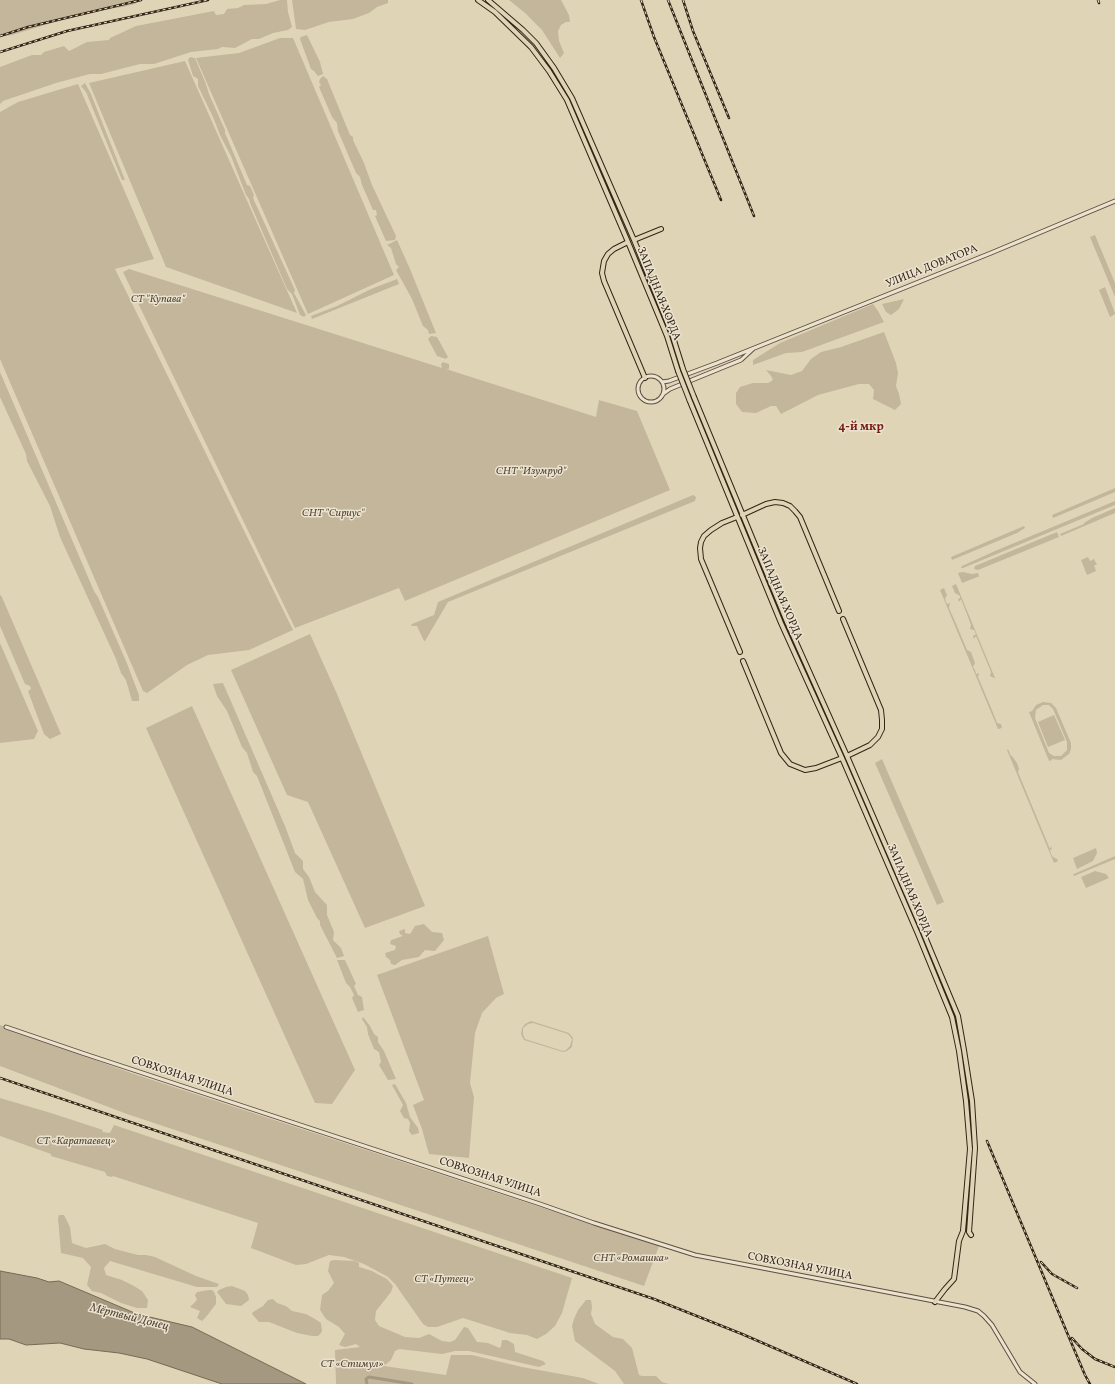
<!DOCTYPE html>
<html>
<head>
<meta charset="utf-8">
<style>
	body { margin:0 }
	canvas { display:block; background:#e0d4b7 }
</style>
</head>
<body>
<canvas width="1115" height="1384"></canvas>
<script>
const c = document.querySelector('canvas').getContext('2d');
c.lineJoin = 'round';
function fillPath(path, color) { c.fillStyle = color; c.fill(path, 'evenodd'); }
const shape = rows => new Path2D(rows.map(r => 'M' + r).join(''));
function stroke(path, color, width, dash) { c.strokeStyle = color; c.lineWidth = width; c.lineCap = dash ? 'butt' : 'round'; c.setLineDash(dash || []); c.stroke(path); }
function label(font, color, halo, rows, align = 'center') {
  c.font = font + ' Vollkorn,serif'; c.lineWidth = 3; c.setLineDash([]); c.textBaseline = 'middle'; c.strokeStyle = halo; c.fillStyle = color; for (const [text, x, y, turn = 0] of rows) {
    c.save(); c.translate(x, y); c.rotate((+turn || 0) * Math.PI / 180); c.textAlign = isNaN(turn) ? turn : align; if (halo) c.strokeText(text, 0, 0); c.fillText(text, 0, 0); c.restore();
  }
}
const green = shape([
	[0,0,140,0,135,4,123,7,91,11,12,35,0,37],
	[280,0,287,0,288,12,292,27,288,30,273,33,259,39,252,39,235,48,222,47,218,49,191,52,154,64,140,64,101,74,90,74,56,83,3,101,0,104,0,67,32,55,41,55,44,52,64,46,69,51,87,42,109,40,110,38,136,26,214,11,216,15,224,14,227,9,238,8,244,5,266,4],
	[292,0,388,0,388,3,377,7,369,13,353,19,329,22,305,30,296,29],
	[509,0,561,0,569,15,570,22,566,22,561,25,558,31,559,41,564,53,560,58,542,30,525,13],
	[307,35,320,62,323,74,318,76,314,71,311,69,300,39,301,37],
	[280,38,293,38,394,275,308,314,196,58,239,53],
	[190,57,195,58,206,84,209,94,225,130,225,133,247,185,250,186,254,195,253,198,295,290,294,293,306,315,304,317,300,315,292,294,287,289,250,203,249,199,246,195,231,156,220,135,213,117,198,86,198,79,193,76,188,60],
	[185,61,297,313,166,267,89,83],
	[323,76,327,79,350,135,353,137,353,140,364,163,372,185,396,236,395,240,386,241,375,216,377,215,376,210,373,210,362,185,360,177,356,173,338,131,337,123,332,117,319,87,321,85,319,82,320,79],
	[85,83,91,94,125,180,122,180,86,92,81,86],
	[78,84,154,259,115,269,293,630,249,650,208,655,187,665,147,693,143,691,0,359,0,112,18,102],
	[1095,235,1115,283,1115,297,1090,237],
	[397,240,410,269,436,333,429,334,428,330,423,326,412,299,396,270,399,267,396,264,391,248,387,245],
	[129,269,442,368,441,364,443,362,449,364,449,369,446,369,596,417,599,400,637,411,670,490,405,601,399,588,295,628,123,272],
	[397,279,399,284,312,319,311,316,337,306,371,289],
	[1105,287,1115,313,1115,314,1110,317,1099,290],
	[904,299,899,309,891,315,886,312,882,304],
	[873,304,878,311,884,322,802,352,786,353,753,365,753,360,780,343],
	[884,332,896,363,898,373,896,386,899,394,901,404,895,410,873,399,874,390,869,384,859,384,818,395,781,414,776,406,771,406,756,413,742,412,736,404,736,393,740,387,753,383,768,383,773,380,771,376,766,370,791,375,802,371,811,359,821,352,841,347],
	[431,336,437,337,448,357,446,359,437,356,428,339],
	[0,372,94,591,98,597,126,661,139,695,139,701,132,701,126,680,121,673,116,659,60,537,50,506,27,461,26,454,0,397],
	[1115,488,1115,492,1053,518,1052,515],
	[693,495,696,497,695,501,448,602,425,641,424,641,417,626,411,626,412,624,434,615,438,602],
	[1115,501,1115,505,963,568,961,568,962,566,995,551],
	[1115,508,1115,513,1061,536,1060,534,1084,524,1084,523,1092,518],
	[1024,526,1025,528,1017,533,952,560,951,557],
	[1057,532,1059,537,978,570,974,569,975,566],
	[1088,557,1090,561,1094,559,1097,565,1094,565,1096,571,1087,575,1081,560],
	[963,572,972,574,978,573,979,576,980,576,962,583,958,573],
	[956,584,995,678,994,678,990,676,991,672,979,643,976,636,974,639,973,636,976,634,974,630,970,629,971,625,963,604,961,599,959,602,958,599,960,598,960,596,955,593,952,586],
	[944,588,947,595,945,599,946,602,947,604,950,603,949,608,954,619,967,650,971,652,975,663,973,667,975,670,976,674,979,673,978,677,992,710,997,723,1001,724,1002,728,998,729,940,590],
	[1,595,61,734,50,739,44,734,28,691,31,689,30,686,25,684,0,626,0,596],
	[310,634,337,694,425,906,365,928,308,802,287,795,231,670],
	[0,643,38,731,34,739,0,743],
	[223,683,285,826,295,853,303,861,303,869,309,877,315,892,327,905,327,915,334,932,333,940,341,948,344,956,337,958,320,925,320,921,317,918,308,900,303,879,295,872,257,776,253,772,247,753,242,747,227,711,217,696,213,684],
	[1043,702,1051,703,1056,708,1071,743,1071,749,1069,754,1061,760,1052,759,1052,760,1049,761,1029,712,1032,711,1036,705],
	[1043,705,1049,705,1053,709,1067,742,1067,750,1061,756,1054,756,1049,753,1035,718,1036,710],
	[192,706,355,1070,332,1104,315,1103,146,728],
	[1054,715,1065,740,1048,747,1038,722],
	[1008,749,1011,756,1012,756,1017,763,1019,769,1018,772,1050,849,1051,846,1052,849,1050,850,1051,854,1053,857,1057,859,1058,861,1054,863,1007,750],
	[882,759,944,902,937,905,875,763],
	[1096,848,1097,853,1093,861,1077,869,1073,858],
	[1115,856,1115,859,1074,876,1073,875,1074,874],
	[1095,871,1106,874,1109,878,1086,888,1081,877],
	[424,924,432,932,442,933,444,940,435,951,425,950,419,957,402,960,395,965,391,964,390,960,386,957,385,953,395,950,396,946,390,944,391,940,403,936,400,934,399,931,405,929,405,933,410,934,415,926],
	[488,936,504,994,496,998,482,1013,475,1033,470,1083,474,1097,469,1158,429,1154,422,1129,413,1105,424,1100,377,975],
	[337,960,345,960,356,984,354,986,358,995,362,997,364,1010,358,1012,352,998,354,995,350,987,346,983],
	[363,1017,370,1026,374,1034,378,1037,378,1042,384,1051,396,1079,388,1080,379,1065,381,1062,379,1052,374,1049,368,1034,367,1027,362,1019],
	[531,1021,569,1033,573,1038,572,1047,567,1051,563,1052,524,1040,521,1034,522,1028,525,1024],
	[533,1023,568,1034,572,1039,570,1046,566,1050,563,1051,525,1039,523,1034,523,1028,528,1024],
	[0,1025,131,1073,659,1246,644,1286,127,1114,0,1066],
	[395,1084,406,1103,410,1117,418,1128,419,1133,412,1135,409,1131,410,1123,408,1119,404,1118,400,1111,403,1105,392,1085],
	[0,1098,51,1113,103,1130,102,1132,110,1133,114,1125,572,1278,562,1313,555,1326,546,1334,537,1339,527,1335,510,1333,463,1318,437,1327,428,1327,423,1324,395,1284,388,1277,364,1264,344,1257,329,1255,306,1264,296,1265,251,1248,258,1223,113,1176,112,1177,107,1176,105,1172,51,1156,51,1154,0,1136],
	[59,1215,64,1215,70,1227,72,1243,86,1248,105,1244,115,1249,138,1255,146,1255,155,1257,196,1276,219,1284,217,1287,197,1287,110,1261,104,1268,106,1275,122,1280,134,1286,142,1291,148,1300,147,1308,137,1308,121,1303,101,1293,92,1291,87,1285,91,1267,83,1258,61,1253,58,1218],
	[334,1260,355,1261,359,1263,359,1267,372,1271,387,1279,393,1286,391,1292,376,1311,375,1320,379,1326,405,1337,419,1338,429,1334,442,1341,450,1342,455,1340,464,1327,468,1328,477,1342,488,1343,500,1348,501,1346,502,1340,507,1340,514,1344,515,1352,543,1361,546,1364,539,1367,469,1351,455,1351,442,1354,399,1349,395,1351,391,1360,385,1365,379,1362,384,1366,446,1375,451,1355,472,1355,522,1367,583,1378,599,1384,336,1384,335,1350,360,1347,356,1344,345,1347,339,1345,345,1334,339,1327,326,1319,320,1310,322,1295,328,1291,334,1283,328,1271,330,1261],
	[232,1286,245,1291,248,1295,249,1300,241,1306,226,1304,217,1292,219,1290,226,1287],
	[209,1290,212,1290,214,1292,216,1297,216,1304,206,1317,202,1321,197,1318,200,1311,190,1307,197,1300,195,1295,197,1292],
	[273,1299,277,1303,286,1306,292,1311,306,1314,315,1319,321,1323,322,1331,321,1333,318,1336,312,1336,297,1333,269,1322,259,1322,252,1314,253,1312,263,1306,268,1300],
	[586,1300,591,1300,592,1307,591,1314,595,1324,613,1337,623,1339,632,1348,639,1375,642,1376,656,1376,662,1382,669,1384,624,1384,615,1371,575,1341,572,1326,574,1319,578,1310]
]);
const water = shape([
	[0,1271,37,1278,49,1282,59,1281,137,1314,192,1327,306,1384,222,1384,147,1359,119,1353,84,1349,60,1343,26,1345,9,1339,0,1339,0,1271]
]);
const canal = shape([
	[367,1384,366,1379,369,1377,412,1384]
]);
const tertiary = shape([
	'638 389a13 13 0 1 1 26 0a13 13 0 1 1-26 0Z',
	[662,382,669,381,717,363,991,253,1115,201],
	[663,394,670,389,741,360,753,349],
	[6,1027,82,1053,540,1204,594,1223,695,1255,965,1307,978,1311,984,1316,992,1325,1020,1372,1035,1384]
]);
const trunk = shape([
	[478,0,495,12,531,47,549,71,567,100,628,242,667,336,678,371],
	[488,0,523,30,536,43,554,68,572,98,634,240,672,334,683,369],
	[634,240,661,229],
	[628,242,614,249,608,254,604,261,602,273,604,281,645,378],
	[694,397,787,622,847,756,923,932,958,1016,964,1050,972,1101,975,1148,969,1232,971,1235],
	[689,399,781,623,842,758,918,934,952,1017,959,1051,966,1101,970,1149,963,1231,959,1241,954,1279,945,1289,935,1302],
	[742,515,766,504,775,502,783,503,790,506,795,511,800,517,839,611],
	[737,517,722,523,711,530,704,536,701,542,700,548,701,559,740,652],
	[843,619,881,710,882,720,882,729,878,737,870,745,847,756],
	[743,661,781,753,790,764,805,770,816,768,842,758]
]);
const rail = shape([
	[641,0,654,37,721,200],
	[668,0,754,216],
	[683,0,693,31,729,118],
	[1098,0,1099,3],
	[0,36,28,27,141,0],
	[0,52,67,31,208,0],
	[0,1078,654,1299,742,1334,857,1384],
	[987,1141,1068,1335,1085,1375,1090,1384],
	[1041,1262,1052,1274,1077,1288],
	[1072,1338,1082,1349,1095,1359,1115,1367]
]);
const trunkBridge = shape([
	[683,369,694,397],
	[678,371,689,399]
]);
const streetNames = [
	["УЛИЦА ДОВАТОРА",932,267,-22],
	["ЗАПАДНАЯ ХОРДА",658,294,68],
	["ЗАПАДНАЯ ХОРДА",779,594,67],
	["ЗАПАДНАЯ ХОРДА",909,891,67],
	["СОВХОЗНАЯ УЛИЦА",182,1077,18],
	["СОВХОЗНАЯ УЛИЦА",490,1178,18],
	["СОВХОЗНАЯ УЛИЦА",800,1267,11]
];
const parkNames = [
	["СТ \"Купава\"",158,300],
	["СНТ \"Изумруд\"",531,472],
	["СНТ \"Сириус\"",333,514],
	["СТ «Каратаевец»",76,1142],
	["СНТ «Ромашка»",631,1259],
	["СТ «Путеец»",444,1280],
	["СТ «Стимул»",352,1365]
];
const neighbourhoodNames = [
	["4-й мкр",861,428]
];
const waterNames = [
	["Мёртвый Донец",129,1318,14]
];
fillPath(green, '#c3b69b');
fillPath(water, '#a59880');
stroke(water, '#776a55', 1);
stroke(canal, '#a59880', 3);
stroke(tertiary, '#5e503e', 5);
stroke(trunk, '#332415', 6);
stroke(tertiary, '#ebe3d0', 3);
stroke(trunk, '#e0d4b7', 4);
stroke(rail, '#332415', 2.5);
stroke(rail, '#ebe3d0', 1, [3]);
stroke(trunkBridge, '#332415', 6, []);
stroke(trunkBridge, '#e0d4b7', 4);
label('11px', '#332415', '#ebe3d0', streetNames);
label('italic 11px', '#574836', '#ebe3d0', parkNames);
label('bold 12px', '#7a1f14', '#ebe3d0', neighbourhoodNames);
label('italic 12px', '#554735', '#ebe3d0', waterNames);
</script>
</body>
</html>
